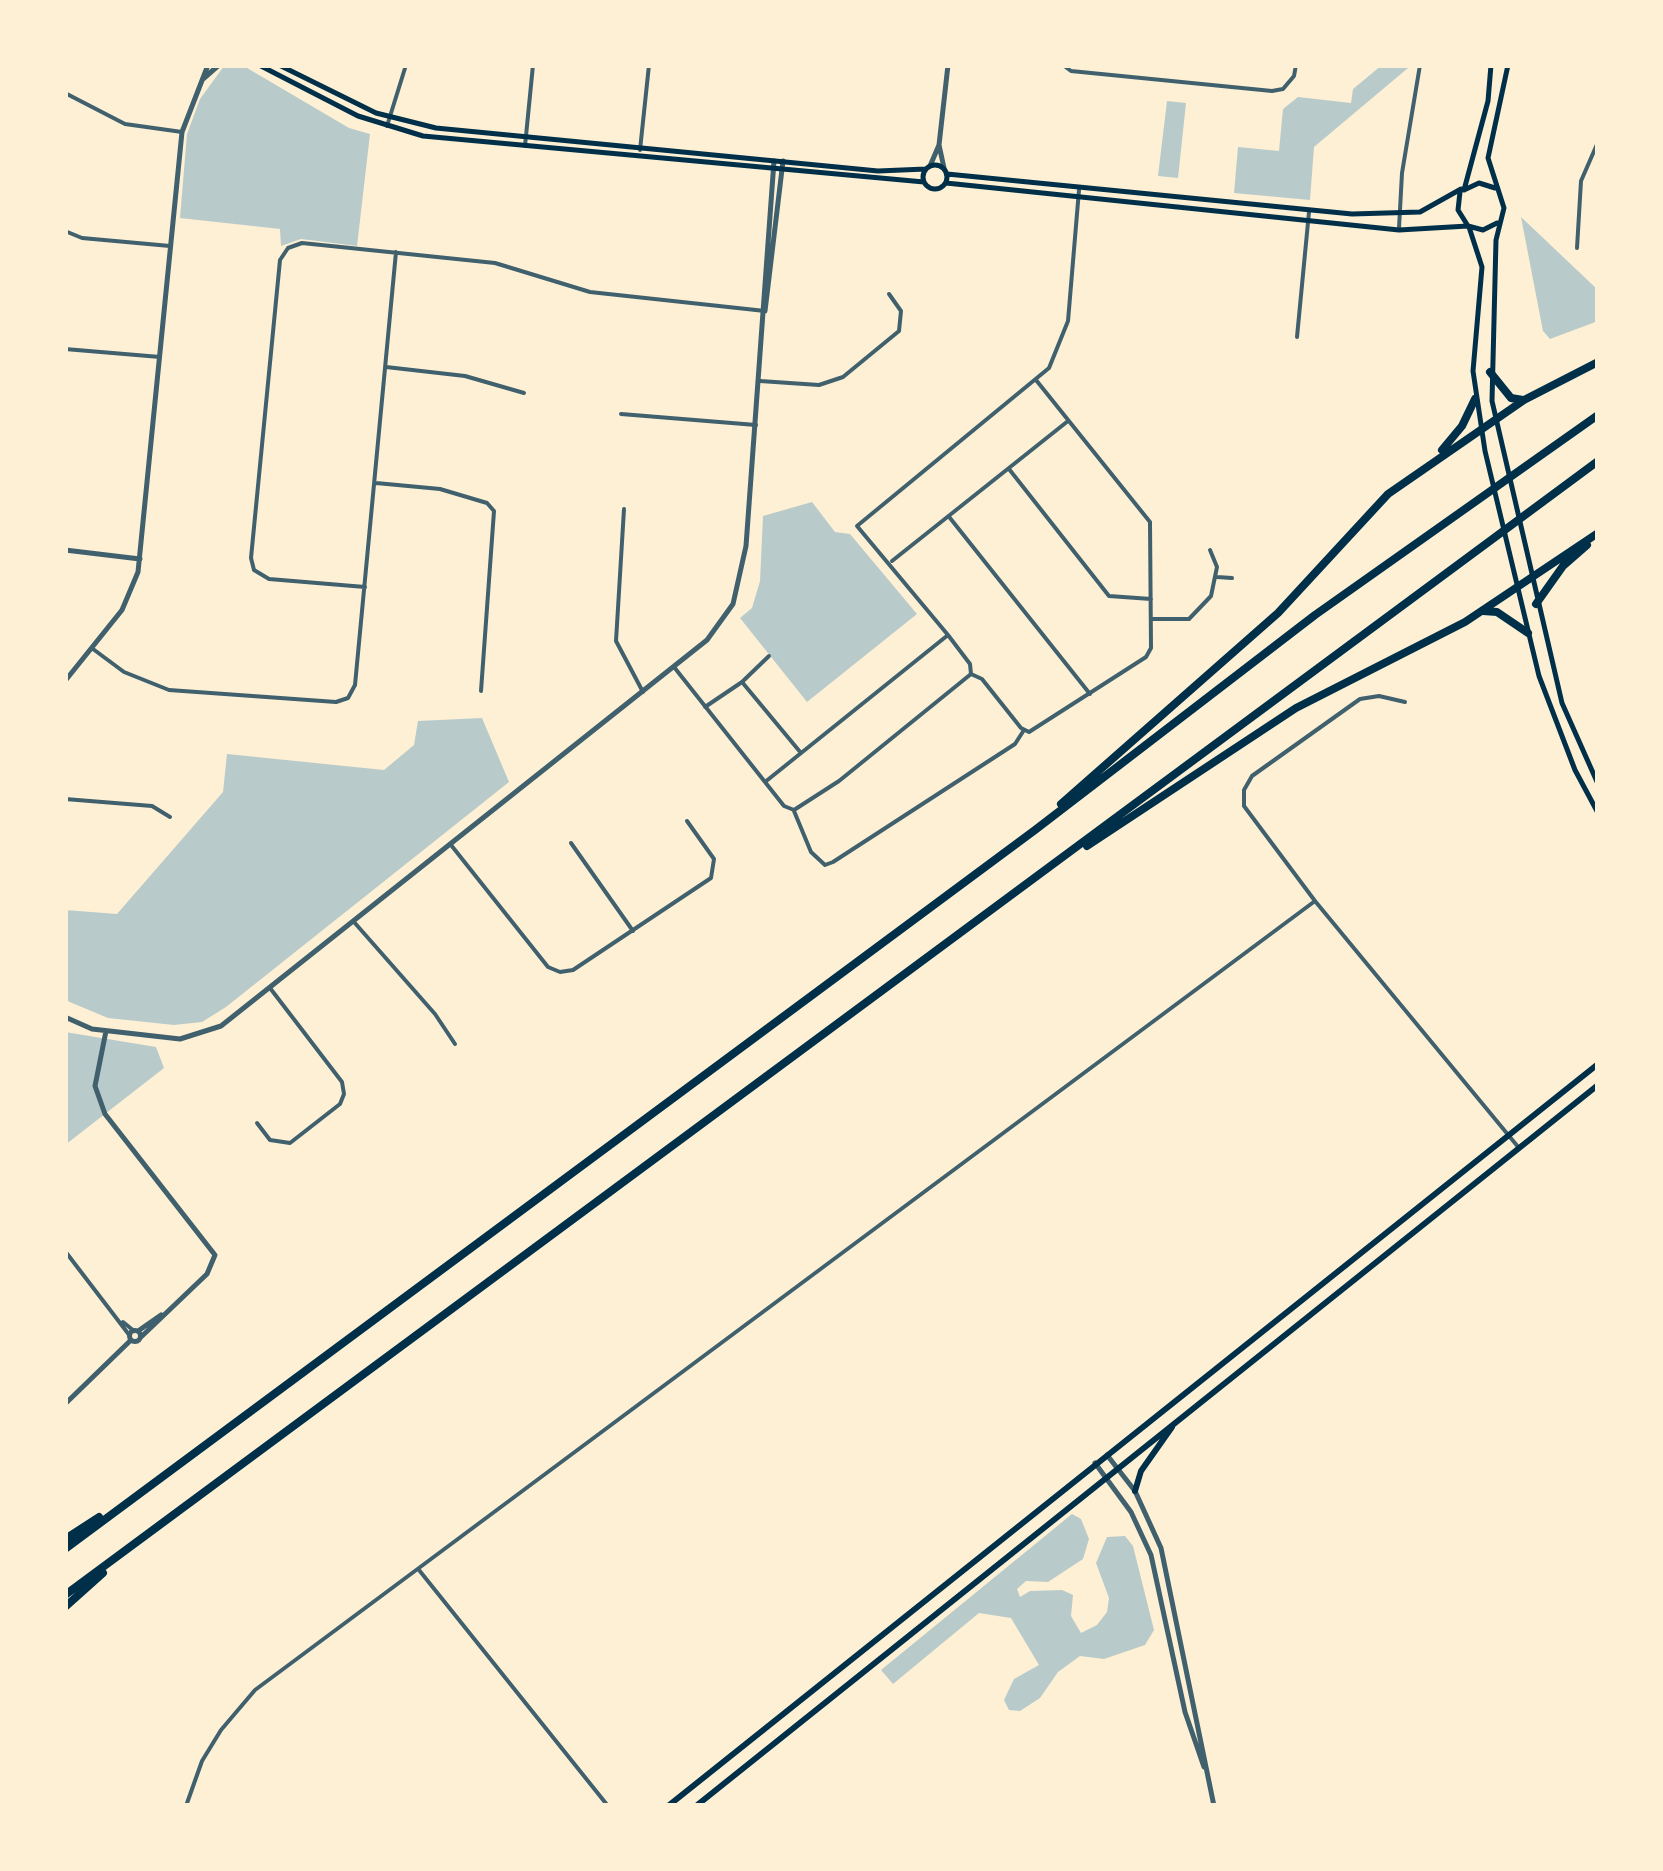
<!DOCTYPE html>
<html>
<head>
<meta charset="utf-8">
<style>
	body { margin:0 }
	#map { position:relative; width:1663px; height:1871px; overflow:hidden; background:#fdf0d5; font-family:Bitter,serif }
	canvas { display:block }
	.frame { position:absolute; inset:0; border:68px solid #fdf0d5; pointer-events:none }
</style>
</head>
<body>
<div id="map">
<canvas width="1663" height="1871"></canvas>
<div class="frame"></div>
</div>
<script>
const c = document.querySelector('canvas').getContext('2d');
c.lineJoin = 'round';
function fillPath(path, color) { c.fillStyle = color; c.fill(path, 'evenodd'); }
const shape = rows => new Path2D(rows.map(r => 'M' + r).join(''));
function stroke(path, color, width, dash) { c.strokeStyle = color; c.lineWidth = width; c.lineCap = dash ? 'butt' : 'round'; c.setLineDash(dash || []); c.stroke(path); }
const green = shape([
	[242,65,349,128,370,134,357,246,301,239,281,246,280,229,180,218,187,134,200,99,224,66],
	[1382,65,1408,68,1314,147,1310,200,1234,193,1238,147,1279,151,1283,109,1298,97,1351,103,1353,89],
	[1167,101,1186,103,1178,178,1158,176],
	[1521,217,1598,290,1598,321,1550,339,1543,331],
	[812,502,835,532,850,534,917,614,807,702,740,618,752,608,760,581,763,516],
	[482,718,509,782,226,1007,202,1022,174,1025,108,1018,65,1000,65,910,117,914,223,792,227,754,384,770,414,745,418,721],
	[65,1032,156,1047,164,1068,65,1145],
	[1072,1514,1081,1519,1089,1539,1083,1559,1048,1582,1026,1581,1017,1589,1020,1597,1030,1591,1062,1590,1073,1595,1071,1616,1081,1633,1097,1625,1107,1612,1109,1598,1096,1563,1107,1537,1125,1536,1133,1546,1154,1630,1145,1645,1104,1659,1080,1656,1058,1672,1040,1698,1020,1711,1009,1710,1004,1700,1014,1679,1039,1665,1011,1618,979,1613,893,1684,881,1670]
]);
const minor = shape([
	[1063,65,1071,71,1272,91,1283,89,1294,76,1296,65],
	[65,93,125,124,182,132],
	[387,126,406,65],
	[525,146,533,65],
	[640,150,649,65],
	[1399,228,1402,173,1420,65],
	[65,231,82,238,170,246],
	[1577,248,1581,181,1598,142],
	[1297,337,1309,212],
	[65,349,160,357],
	[386,367,465,376,524,393],
	[1036,380,1150,522,1151,648,1146,657,1029,732,1021,728,982,679,971,674,970,664,948,635,857,526,1049,368,1068,321,1079,190],
	[760,381,819,385,843,377,899,331,901,311,889,294],
	[621,414,756,425],
	[1009,469,1109,596,1151,599],
	[376,483,440,489,487,503,494,511,481,691],
	[624,509,616,641,643,692],
	[950,518,1090,694],
	[892,561,1068,421],
	[1217,577,1232,578],
	[365,587,269,579,254,570,251,558,280,260,288,248,302,243,495,263,590,292,765,311],
	[1152,619,1189,619,1211,596,1217,567,1210,550],
	[93,649,124,672,169,690,336,702,348,698,355,685,396,252],
	[674,667,784,806,794,810,839,781,971,674],
	[742,682,801,753],
	[1405,702,1379,696,1360,699,1252,776,1244,790,1244,806,1315,901,1519,1148],
	[705,707,742,682,769,656],
	[765,782,948,635],
	[65,799,152,806,170,817],
	[794,811,811,852,825,865,833,862,1015,744,1024,730],
	[571,843,633,931],
	[451,845,548,967,560,972,573,970,711,878,714,859,687,821],
	[354,922,435,1014,455,1044],
	[257,1123,270,1140,290,1143,340,1104,344,1094,342,1082,270,988],
	[65,1251,130,1336],
	[123,1322,134,1331],
	[419,1570,608,1806],
	[186,1806,202,1761,221,1730,255,1690,1315,901]
]);
const tertiary = shape([
	[203,79,219,65],
	[939,145,944,168],
	[930,166,939,145,948,65],
	[765,311,783,161],
	[65,550,140,559],
	[65,681,122,610,138,572,182,132,208,65],
	[65,1017,92,1029,180,1039,221,1026,707,640,733,604,746,546,774,161],
	[106,1031,95,1086,105,1114,215,1255,207,1274,141,1337],
	'129.5 1336a5.5 5.5 0 1 1 11 0a5.5 5.5 0 1 1-11 0Z',
	[138,1331,161,1315],
	[65,1404,131,1340],
	[1107,1455,1135,1491,1161,1548,1214,1806],
	[1095,1463,1131,1512,1151,1555,1185,1712,1204,1767]
]);
const secondary = shape([
	[259,65,358,116,423,136,924,182],
	[279,65,376,113,436,128,878,171,926,169],
	[1508,65,1488,158,1504,208,1496,240,1492,401,1562,703,1598,784],
	'923 177a12 12 0 1 1 24 0a12 12 0 1 1-24 0Z',
	[947,174,1352,214,1420,212,1461,189],
	[946,183,1399,230,1468,226],
	[1464,190,1488,101,1491,65],
	[1464,190,1479,183,1495,188],
	[1460,192,1458,210,1468,226,1483,230,1497,223],
	[1469,227,1482,267,1473,371,1485,451,1539,676,1575,770,1598,813]
]);
const primary = shape([
	[1135,1491,1141,1471,1172,1427],
	[668,1806,1598,1064],
	[696,1806,1598,1085]
]);
const motorway = shape([
	[1490,372,1511,398,1523,400],
	[1442,450,1462,426,1475,399],
	[1536,604,1563,566,1587,545],
	[1483,611,1497,612,1528,633],
	[1061,804,1278,613,1388,494,1524,400,1598,362],
	[1087,846,1296,708,1465,622,1598,533],
	[65,1539,99,1517],
	[65,1549,1035,830,1315,615,1598,415],
	[65,1595,1598,461],
	[65,1607,103,1573]
]);
fillPath(green, '#b9caca');
stroke(minor, '#3f606c', 4);
stroke(tertiary, '#3f606c', 5);
stroke(secondary, '#003049', 5);
stroke(primary, '#003049', 6);
stroke(motorway, '#003049', 8);
</script>
</body>
</html>
